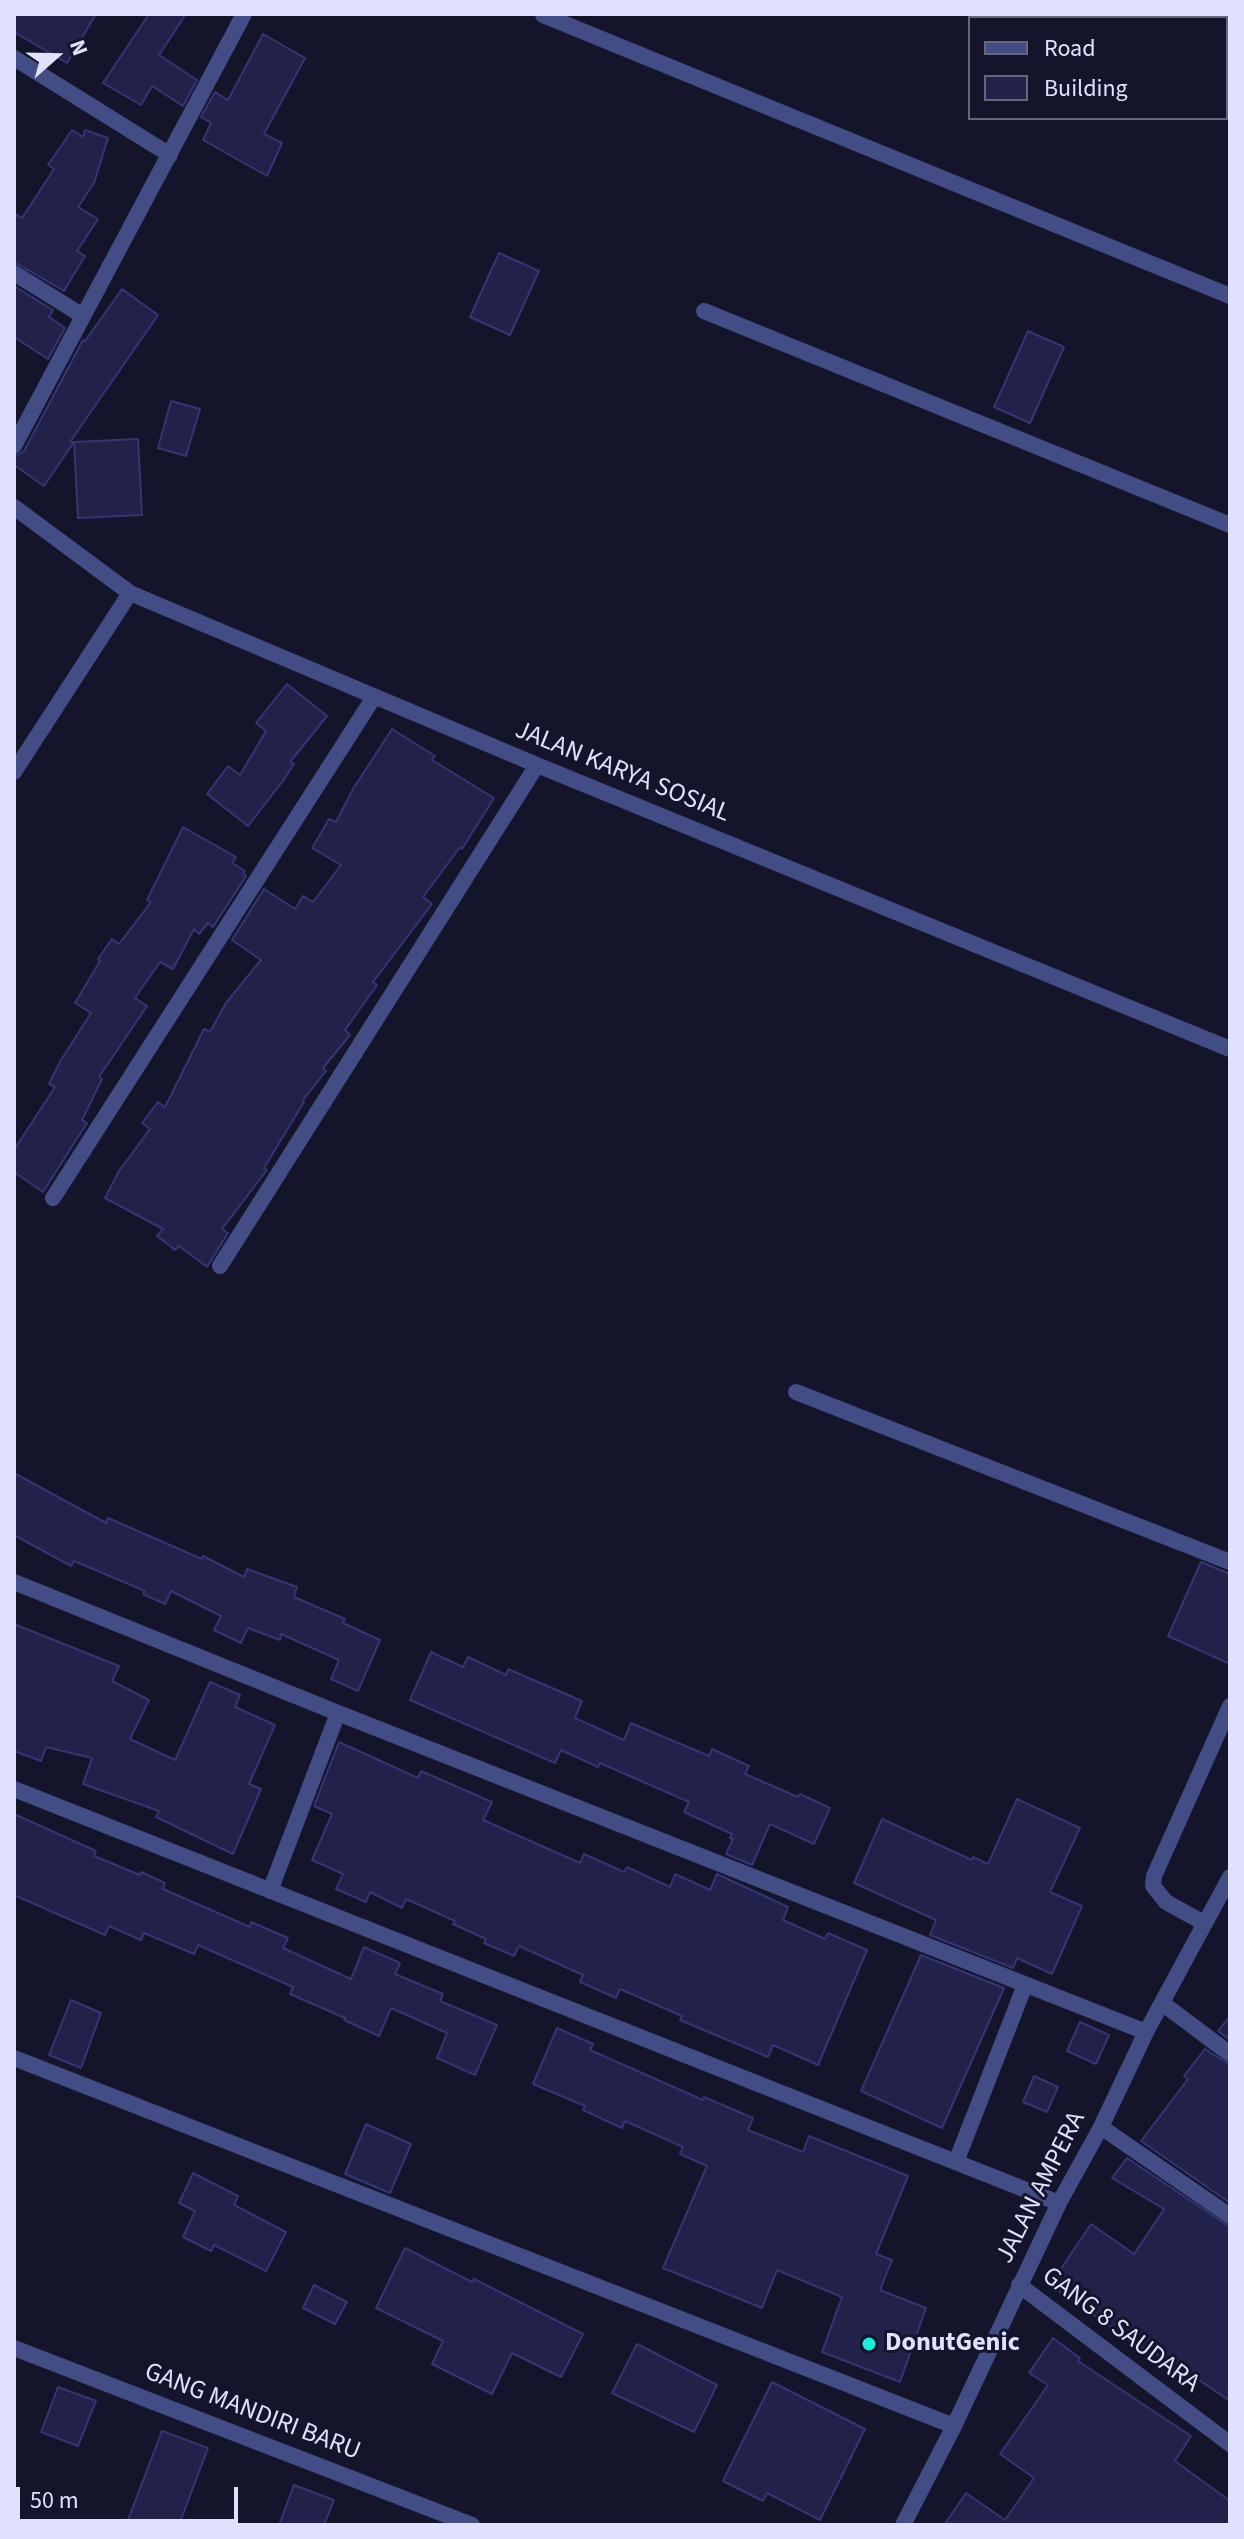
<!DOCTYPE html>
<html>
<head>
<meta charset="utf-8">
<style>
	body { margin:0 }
	#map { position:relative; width:1244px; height:2539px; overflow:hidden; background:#14142b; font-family:"Source Sans 3",sans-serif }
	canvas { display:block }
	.frame { position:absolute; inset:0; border:16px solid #e0e2fd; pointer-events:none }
	.legend { position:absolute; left:968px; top:16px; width:260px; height:104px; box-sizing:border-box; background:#14142b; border:2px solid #66667f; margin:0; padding:10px 14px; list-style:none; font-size:24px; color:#e0e2fd }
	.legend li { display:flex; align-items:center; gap:16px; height:40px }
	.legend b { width:40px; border:2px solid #66667f }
	.north { position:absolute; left:16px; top:16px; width:80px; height:80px; -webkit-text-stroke:6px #14142b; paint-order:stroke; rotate:70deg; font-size:22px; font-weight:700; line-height:32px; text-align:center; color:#e0e2fd }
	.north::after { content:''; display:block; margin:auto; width:28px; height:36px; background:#e0e2fd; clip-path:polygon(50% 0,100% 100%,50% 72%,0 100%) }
	.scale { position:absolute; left:16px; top:2487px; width:222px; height:36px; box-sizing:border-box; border:4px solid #e0e2fd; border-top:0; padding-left:10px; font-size:24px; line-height:28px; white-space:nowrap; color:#e0e2fd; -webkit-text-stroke:6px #14142b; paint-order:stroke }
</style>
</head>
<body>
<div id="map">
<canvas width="1244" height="2539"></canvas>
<div class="frame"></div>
<ul class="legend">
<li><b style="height:10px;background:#424d86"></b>Road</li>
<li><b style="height:22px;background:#22214a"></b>Building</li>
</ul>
<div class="north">N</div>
<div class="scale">50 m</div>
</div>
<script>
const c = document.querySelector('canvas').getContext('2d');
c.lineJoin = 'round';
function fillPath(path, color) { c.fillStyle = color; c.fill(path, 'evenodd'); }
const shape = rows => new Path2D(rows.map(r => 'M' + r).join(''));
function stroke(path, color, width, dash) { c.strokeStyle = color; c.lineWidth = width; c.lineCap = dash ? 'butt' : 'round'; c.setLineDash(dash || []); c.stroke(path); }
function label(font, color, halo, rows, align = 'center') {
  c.font = font + ' "Source Sans 3",sans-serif'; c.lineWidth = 6; c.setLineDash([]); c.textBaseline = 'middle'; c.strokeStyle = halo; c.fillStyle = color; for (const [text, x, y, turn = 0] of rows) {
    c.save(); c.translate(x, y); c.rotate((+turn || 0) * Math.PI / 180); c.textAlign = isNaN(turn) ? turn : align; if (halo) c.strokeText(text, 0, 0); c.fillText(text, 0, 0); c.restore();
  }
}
const building = shape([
	[14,14,96,14,67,63,14,32,14,14],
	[149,14,186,14,159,55,197,80,183,106,152,86,141,105,103,83,149,14],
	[263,34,305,58,264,134,282,143,267,176,203,140,211,123,201,117,215,92,228,100,263,34],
	[72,130,83,137,85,130,108,138,94,183,78,207,98,219,77,251,85,256,64,291,14,262,14,213,22,218,54,169,48,165,72,130],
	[499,253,539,271,510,335,470,317,499,253],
	[14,286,53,310,49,317,65,328,48,359,14,337,14,286],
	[122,289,158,315,70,442,74,442,44,486,14,465,14,457,24,451,83,340,85,341,122,289],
	[1028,331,1064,347,1030,423,994,407,1028,331],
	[171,401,200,409,186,456,158,448,171,401],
	[138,439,142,515,78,518,74,442,138,439],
	[287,684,327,716,290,762,294,764,283,781,248,826,207,794,228,766,240,775,266,731,256,723,287,684],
	[392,729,435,756,432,760,494,798,462,849,460,847,423,897,432,904,373,982,377,985,345,1030,350,1035,323,1068,326,1071,303,1100,304,1102,264,1168,267,1170,222,1229,228,1233,207,1267,179,1246,175,1250,157,1236,163,1229,105,1198,119,1171,150,1129,142,1123,158,1102,165,1107,204,1029,210,1032,226,1003,261,960,232,940,264,889,295,909,303,896,313,902,341,865,312,848,329,819,336,822,353,789,392,729],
	[183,827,236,857,232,863,245,871,243,874,246,876,213,927,208,923,199,934,194,929,173,969,160,962,135,998,147,1006,99,1077,102,1079,82,1120,87,1123,43,1192,14,1172,14,1150,55,1087,49,1084,61,1060,91,1013,75,1003,100,961,98,959,112,939,119,944,151,902,147,900,183,827],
	[14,1473,106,1523,108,1518,202,1559,203,1556,244,1577,247,1569,297,1587,294,1597,345,1619,343,1623,380,1640,358,1691,331,1679,339,1660,281,1634,280,1640,248,1628,241,1643,214,1630,221,1616,171,1591,165,1604,143,1594,145,1591,74,1561,71,1566,14,1535,14,1473],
	[1201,1562,1230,1574,1230,1664,1168,1636,1201,1562],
	[14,1624,119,1666,112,1681,149,1700,130,1739,175,1760,210,1682,240,1695,235,1707,275,1725,249,1784,261,1789,233,1854,156,1817,159,1811,83,1784,92,1758,46,1747,41,1761,14,1751,14,1624],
	[431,1652,463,1667,468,1657,506,1675,508,1669,582,1701,575,1718,624,1740,631,1723,709,1756,712,1749,749,1766,745,1774,798,1797,800,1794,830,1808,814,1844,770,1824,752,1865,726,1854,733,1839,730,1838,732,1834,684,1812,689,1802,600,1763,598,1767,561,1750,555,1763,410,1700,431,1652],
	[339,1742,418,1778,421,1771,492,1802,483,1820,580,1863,584,1854,624,1872,627,1867,670,1887,675,1874,710,1890,717,1874,788,1907,783,1920,825,1939,828,1933,867,1950,818,2065,773,2045,768,2057,680,2020,682,2016,620,1989,616,1998,580,1982,583,1975,519,1946,514,1956,484,1943,486,1939,453,1924,455,1921,406,1899,402,1908,370,1892,366,1902,336,1889,343,1874,312,1860,332,1814,314,1806,339,1742],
	[1017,1799,1080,1828,1050,1892,1082,1906,1052,1974,1017,1958,1013,1968,930,1935,936,1920,854,1883,882,1819,972,1860,973,1857,988,1864,1017,1799],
	[14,1814,96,1851,94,1856,140,1875,141,1872,165,1883,163,1889,250,1927,251,1922,288,1938,283,1948,351,1979,364,1947,400,1963,395,1974,443,1994,440,2001,497,2025,475,2075,437,2058,447,2033,391,2008,379,2036,344,2020,345,2018,290,1994,293,1987,198,1945,194,1954,144,1933,141,1940,109,1926,105,1935,14,1895,14,1814],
	[921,1955,1004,1988,942,2128,861,2091,921,1955],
	[71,2000,101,2013,81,2068,49,2055,71,2000],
	[1230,2016,1230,2040,1218,2031,1230,2016],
	[1080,2022,1109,2035,1096,2064,1067,2051,1080,2022],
	[557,2028,593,2044,590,2050,703,2100,704,2097,753,2118,748,2130,803,2152,809,2136,908,2176,876,2254,892,2260,880,2290,926,2308,900,2382,822,2352,842,2297,777,2270,762,2308,663,2268,707,2166,680,2154,683,2147,625,2121,622,2128,583,2110,585,2106,533,2084,557,2028],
	[1205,2049,1230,2065,1230,2203,1141,2141,1188,2079,1184,2076,1205,2049],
	[1034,2076,1058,2087,1047,2112,1023,2102,1034,2076],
	[366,2124,411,2144,390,2193,345,2174,366,2124],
	[1127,2158,1230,2227,1230,2401,1162,2355,1152,2355,1050,2285,1091,2224,1134,2254,1164,2209,1112,2178,1127,2158],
	[193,2173,238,2196,234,2205,286,2232,266,2271,214,2245,211,2251,183,2237,195,2211,179,2203,193,2173],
	[405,2248,472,2282,474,2279,583,2334,561,2377,512,2353,492,2394,432,2364,443,2341,376,2308,405,2248],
	[314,2285,347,2302,335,2324,303,2308,314,2285],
	[1053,2338,1080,2358,1078,2361,1191,2436,1175,2461,1230,2501,1230,2525,944,2525,966,2493,1005,2520,1034,2478,1000,2454,1048,2385,1029,2373,1053,2338],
	[637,2344,717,2385,694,2432,612,2393,637,2344],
	[772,2382,865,2429,820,2520,767,2493,763,2501,723,2481,772,2382],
	[58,2387,96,2401,78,2446,41,2432,58,2387],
	[162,2431,208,2448,179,2525,126,2525,162,2431],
	[294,2485,334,2500,324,2525,279,2525,294,2485]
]);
const lane = shape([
	[956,2162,1025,1985]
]);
const street = shape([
	[543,15,1230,296],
	[14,58,170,155],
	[14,273,83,316],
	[704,311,1230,525],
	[14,446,244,14],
	[14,507,130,593,537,765,1230,1049],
	[14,772,130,593],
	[53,1198,374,697],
	[220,1266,537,765],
	[796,1392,1230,1562],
	[14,1582,338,1713,1146,2032],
	[14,1789,1059,2203],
	[270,1891,338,1713],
	[1204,1923,1166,1902,1153,1886,1154,1876,1230,1706],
	[1162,2003,1230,2054],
	[14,2058,954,2426],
	[1101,2127,1230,2216],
	[1019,2285,1230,2444],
	[14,2348,472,2525],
	[903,2525,954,2426,1059,2203,1101,2127,1146,2032,1230,1877]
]);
const markers = [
	[869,2344,8,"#1beedb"]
];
const streetNames = [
	["JALAN KARYA SOSIAL",622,773,22],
	["JALAN AMPERA",1042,2188,-63],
	["GANG 8 SAUDARA",1120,2331,37],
	["GANG MANDIRI BARU",252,2413,21]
];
const poiNames = [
	["DonutGenic",885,2344]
];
fillPath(building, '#22214a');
stroke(building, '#353574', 2);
stroke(lane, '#424d86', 16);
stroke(street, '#424d86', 16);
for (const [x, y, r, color] of markers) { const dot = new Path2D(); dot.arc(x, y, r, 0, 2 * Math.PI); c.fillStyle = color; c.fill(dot); stroke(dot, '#14142b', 3); }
label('26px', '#e0e2fd', '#14142b', streetNames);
label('bold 26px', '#e0e2fd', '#14142b', poiNames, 'left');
</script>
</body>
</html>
